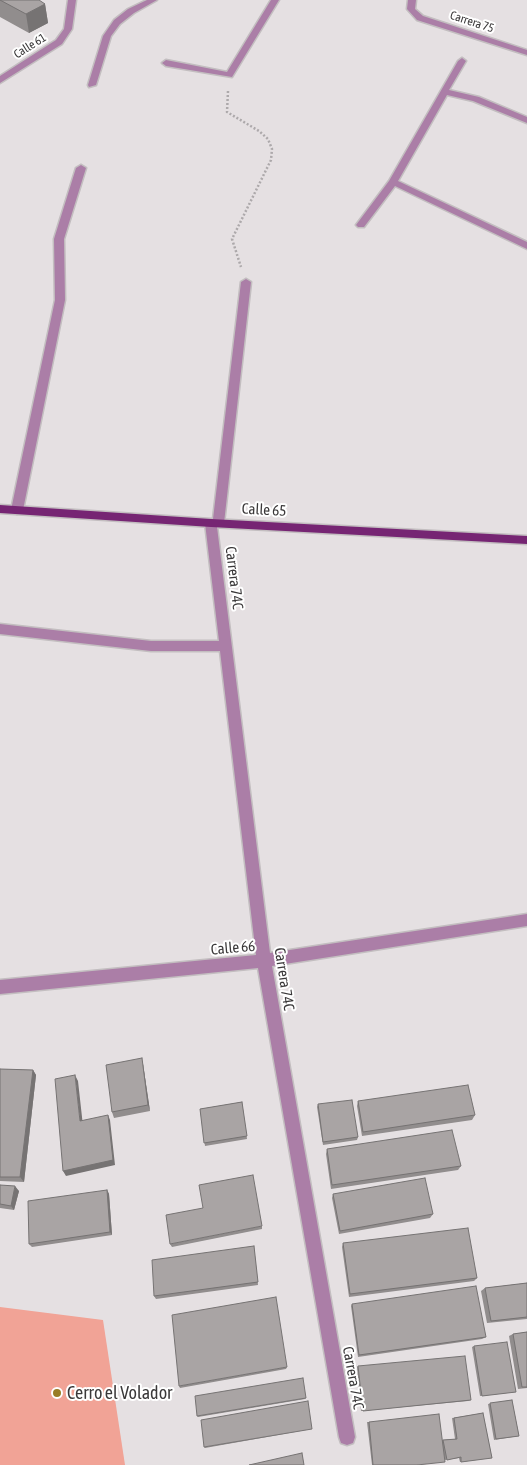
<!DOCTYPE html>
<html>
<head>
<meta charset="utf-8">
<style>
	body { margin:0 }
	canvas { display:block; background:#e5e0e2 }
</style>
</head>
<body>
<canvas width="527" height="1465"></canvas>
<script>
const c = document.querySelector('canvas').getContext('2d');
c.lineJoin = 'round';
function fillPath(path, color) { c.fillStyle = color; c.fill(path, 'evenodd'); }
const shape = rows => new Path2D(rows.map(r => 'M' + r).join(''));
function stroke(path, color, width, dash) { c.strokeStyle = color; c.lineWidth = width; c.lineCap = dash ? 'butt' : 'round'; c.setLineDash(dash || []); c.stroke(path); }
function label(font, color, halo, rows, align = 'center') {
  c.font = font + ' "Asap Condensed",sans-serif'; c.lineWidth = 4; c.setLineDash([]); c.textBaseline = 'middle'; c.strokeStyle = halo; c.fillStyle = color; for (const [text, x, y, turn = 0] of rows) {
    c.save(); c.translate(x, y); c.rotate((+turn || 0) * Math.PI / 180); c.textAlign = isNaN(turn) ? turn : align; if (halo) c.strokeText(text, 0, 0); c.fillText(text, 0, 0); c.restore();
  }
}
const green = shape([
	[0,1307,103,1320,125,1465,0,1465]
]);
const path = shape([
	[228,91,227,112,259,131,268,139,272,149,271,160,232,239,241,267]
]);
const minor = shape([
	[68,0,76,0,72,29,62,44,0,83,0,76,56,40,64,29,68,0],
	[147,0,157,0,134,13,120,24,111,36,96,85,89,87,88,85,103,36,114,20,128,9,147,0],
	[271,0,279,0,232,77,166,66,162,63,166,60,227,72,271,0],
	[408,0,416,0,415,9,423,16,527,50,527,55,417,20,407,9,408,0],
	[462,58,466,61,449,90,479,97,527,117,527,123,473,101,447,95,398,181,527,242,527,249,395,186,364,227,358,227,356,225,389,181,458,61,462,58],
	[81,165,86,168,64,239,65,300,23,510,17,514,11,510,55,300,54,239,76,168,81,165],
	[246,279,251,282,224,523,222,526,217,527,270,953,527,914,527,926,272,966,355,1437,353,1443,347,1445,341,1443,339,1437,258,968,0,994,0,980,256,955,220,651,151,651,0,634,0,624,151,641,219,641,205,523,207,520,213,519,241,282,246,279]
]);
const major = shape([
	[0,505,211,519,527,536,527,544,211,527,0,513,0,505]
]);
const wall = shape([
	[0,0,45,4,48,23,29,33,0,17],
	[143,1064,150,1111,114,1118,112,1112],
	[0,1069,33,1070,36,1075,24,1182,0,1181],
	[358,1101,475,1115,472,1120,362,1136,357,1106],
	[242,1102,247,1139,205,1146,200,1109],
	[318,1104,358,1137,357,1140,323,1145,317,1107],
	[327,1149,461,1166,458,1170,331,1189,326,1154],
	[0,1185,19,1191,14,1210,0,1208],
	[107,1190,109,1194,112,1235,32,1247,29,1244],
	[333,1194,433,1214,430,1218,339,1234,332,1198],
	[262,1226,262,1229,172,1247,170,1244],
	[343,1243,477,1278,474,1281,349,1297,342,1247],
	[254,1246,258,1285,156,1299,154,1296],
	[527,1283,527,1319,487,1323,481,1291,485,1288],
	[352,1304,486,1337,482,1339,358,1357,351,1306],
	[527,1332,527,1388,518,1389,509,1336,513,1334],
	[474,1346,516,1392,480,1396,472,1347],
	[358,1366,471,1400,468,1401,361,1411,357,1367],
	[287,1367,286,1369,180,1388,179,1386],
	[306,1398,305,1399,198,1417,197,1416],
	[512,1400,519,1436,494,1440,488,1404],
	[483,1413,492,1458,460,1462,459,1458,445,1460,443,1450,417,1465,372,1465,367,1422,369,1422,442,1440,455,1439,452,1418],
	[312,1429,205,1448,204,1447]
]);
const shadedWall = shape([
	[45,4,48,23,29,33,26,14],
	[142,1058,143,1064,150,1111,148,1105],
	[33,1070,36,1075,24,1182,20,1177],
	[75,1075,78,1081,83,1126,80,1121],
	[108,1115,110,1120,115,1165,66,1176,63,1171],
	[15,1186,19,1191,14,1210,11,1206],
	[107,1190,109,1194,112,1235,110,1232]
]);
const building = shape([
	[0,0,39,0,45,4,26,14,0,0],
	[142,1058,148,1105,112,1112,106,1065,142,1058],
	[0,1069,33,1070,20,1177,0,1177,0,1069],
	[75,1075,80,1121,108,1115,113,1160,63,1171,55,1079,75,1075],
	[468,1085,475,1115,363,1132,358,1101,468,1085],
	[352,1100,358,1137,323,1142,318,1104,352,1100],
	[242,1102,247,1136,204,1143,200,1109,242,1102],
	[452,1130,461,1166,332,1185,327,1149,452,1130],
	[253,1175,262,1226,170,1244,166,1215,203,1208,199,1185,253,1175],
	[425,1178,433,1214,340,1231,333,1194,425,1178],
	[0,1185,15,1186,11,1206,0,1204,0,1185],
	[107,1190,110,1232,29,1244,28,1201,107,1190],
	[468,1228,477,1278,350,1294,343,1243,468,1228],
	[254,1246,258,1282,154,1296,152,1260,254,1246],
	[527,1283,527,1317,491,1321,485,1288,527,1283],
	[476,1286,486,1337,359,1355,352,1304,476,1286],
	[276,1297,287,1367,179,1386,172,1315,276,1297],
	[527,1332,527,1387,522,1387,513,1334,527,1332],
	[507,1342,516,1392,482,1396,474,1346,507,1342],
	[465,1356,471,1400,363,1411,358,1366,465,1356],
	[303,1378,306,1398,197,1416,195,1396,303,1378],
	[512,1400,519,1436,496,1439,490,1403,512,1400],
	[308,1401,312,1429,204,1447,201,1420,308,1401],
	[483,1413,492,1458,461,1462,461,1457,447,1460,443,1440,457,1439,454,1418,483,1413],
	[439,1414,445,1462,417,1465,373,1465,369,1422,439,1414],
	[302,1453,304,1465,249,1465,302,1453]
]);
const markers = [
	[57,1393,5,"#997c25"]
];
const farStreetnames = [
	["Carrera 75",472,22,18],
	["Calle 61",30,46,-32]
];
const streetNames = [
	["Calle 65",264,510,3],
	["Carrera 74C",234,578,83],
	["Calle 66",233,948,-5],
	["Carrera 74C",284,979,81],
	["Carrera 74C",353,1378,80]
];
const nearPoinames = [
	["Cerro el Volador",67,1393]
];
fillPath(green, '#f1a396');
stroke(minor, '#c3bec0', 3);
stroke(major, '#c3bec0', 3);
stroke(path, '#ada9ab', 2.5, [2, 2]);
fillPath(minor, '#ab7ea7');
fillPath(major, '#762573');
fillPath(wall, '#918d8d');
fillPath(shadedWall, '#767373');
fillPath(building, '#a9a4a4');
stroke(building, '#767373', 1);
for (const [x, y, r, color] of markers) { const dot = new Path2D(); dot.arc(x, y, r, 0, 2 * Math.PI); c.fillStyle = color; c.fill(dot); stroke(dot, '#fff', 2); }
label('12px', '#3a3839', '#fff', farStreetnames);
label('15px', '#3a3839', '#fff', streetNames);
label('18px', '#3a3839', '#fff', nearPoinames, 'left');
</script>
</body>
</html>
